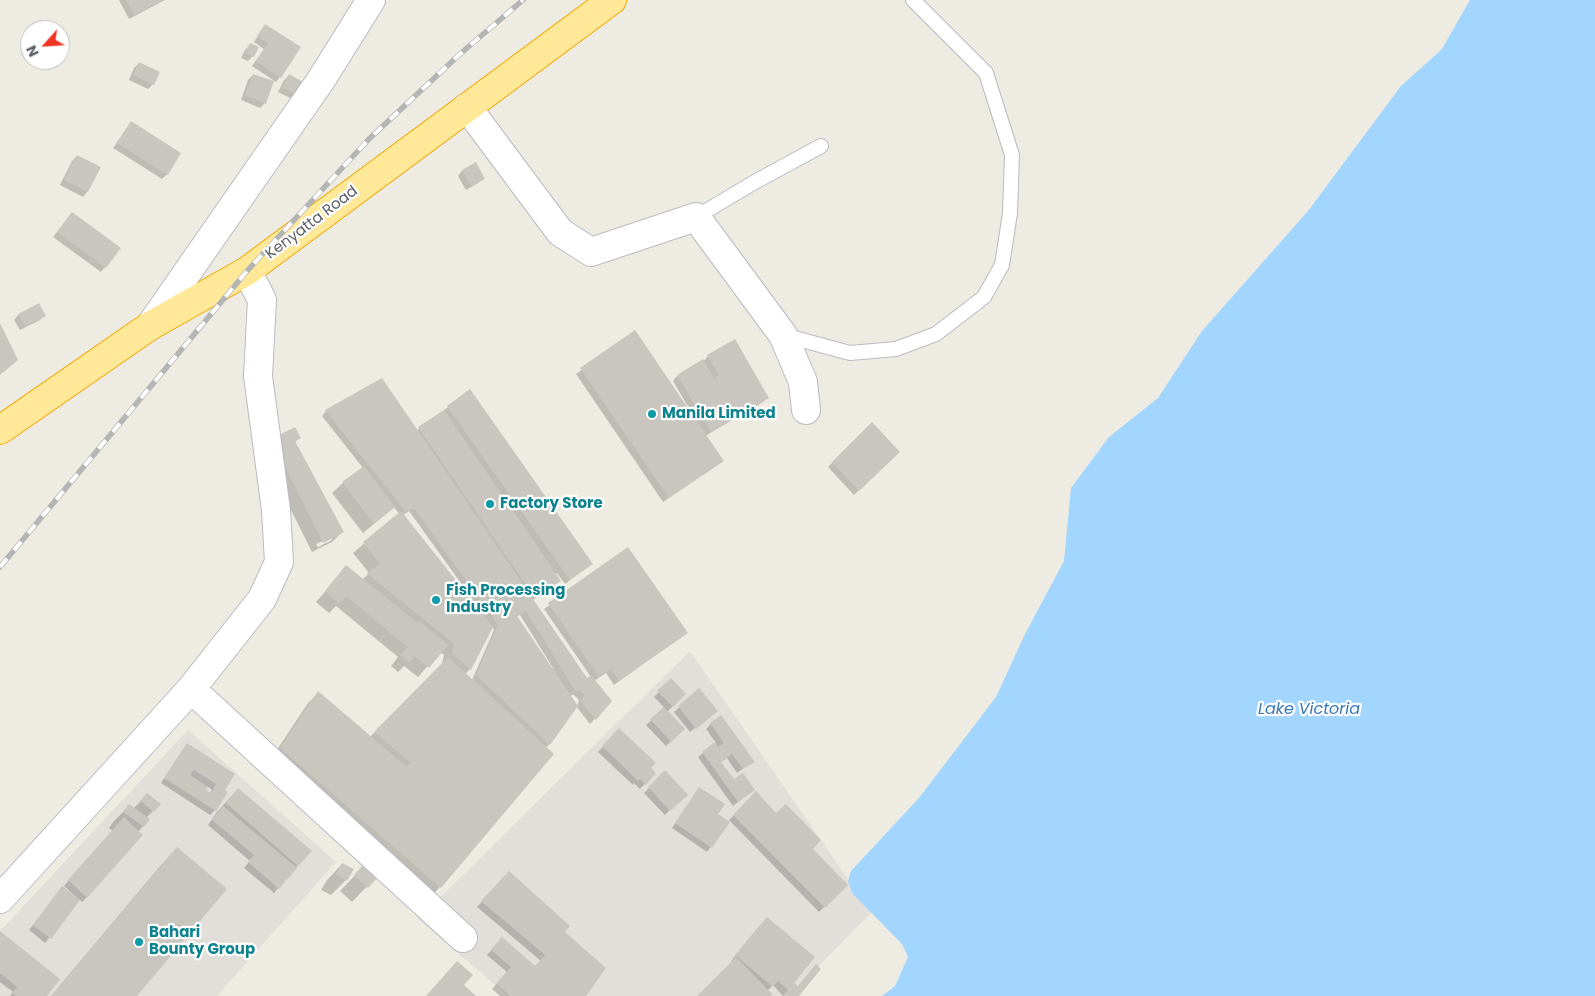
<!DOCTYPE html>
<html>
<head>
<meta charset="utf-8">
<style>
	body { margin:0 }
	#map { position:relative; width:1595px; height:996px; overflow:hidden; background:#eeece2; font-family:Poppins,sans-serif }
	canvas { display:block }
	.north { position:absolute; left:20px; top:20px; width:50px; height:50px; box-sizing:border-box; background:#fff; border:1px solid #bdbfc1; border-radius:50%; rotate:244deg; font-size:14px; font-weight:700; line-height:20px; text-align:center; color:#5b5f64 }
	.north::after { content:''; display:block; margin:auto; width:18px; height:22px; background:#f33424; clip-path:polygon(50% 0,100% 100%,50% 72%,0 100%) }
</style>
</head>
<body>
<div id="map">
<canvas width="1595" height="996"></canvas>
<div class="north">N</div>
</div>
<script>
const c = document.querySelector('canvas').getContext('2d');
c.lineJoin = 'round';
function fillPath(path, color) { c.fillStyle = color; c.fill(path, 'evenodd'); }
const shape = rows => new Path2D(rows.map(r => 'M' + r).join(''));
function stroke(path, color, width, dash) { c.strokeStyle = color; c.lineWidth = width; c.lineCap = dash ? 'butt' : 'round'; c.setLineDash(dash || []); c.stroke(path); }
function label(font, color, halo, rows, align = 'center') {
  c.font = font + ' Poppins,sans-serif'; c.lineWidth = 4.5; c.setLineDash([]); c.textBaseline = 'middle'; c.strokeStyle = halo; c.fillStyle = color; for (const [text, x, y, turn = 0] of rows) {
    c.save(); c.translate(x, y); c.rotate((+turn || 0) * Math.PI / 180); c.textAlign = isNaN(turn) ? turn : align; if (halo) c.strokeText(text, 0, 0); c.fillText(text, 0, 0); c.restore();
  }
}
const industrial = shape([
	[690,651,850,882,873,911,789,996,508,996,418,919],
	[188,730,336,862,217,996,0,996,0,931]
]);
const water = shape([
	[1470,0,1595,0,1595,996,882,996,895,986,908,957,902,944,852,893,848,881,851,871,919,798,996,697,1025,634,1064,561,1071,488,1109,437,1158,398,1202,331,1308,211,1401,86,1442,49]
]);
const shadow = shape([
	[119,0,165,0,129,19],
	[265,25,280,77,276,82,252,66,264,49,254,42],
	[250,45,253,56,248,61,241,58,245,50],
	[139,63,153,84,148,89,129,80,134,68],
	[253,75,265,103,260,108,241,100,248,80],
	[289,75,295,93,290,98,278,92,284,80],
	[131,122,167,174,162,179,113,148],
	[77,156,99,168,87,192,83,197,60,185,72,161],
	[462,171,483,179,478,183,466,190,458,176],
	[72,213,105,267,101,272,53,237],
	[39,304,45,315,40,320,20,330,14,320,18,315],
	[634,332,688,411,690,410,673,381,677,376,703,362,708,356,768,397,763,402,705,436,717,465,663,502,576,374],
	[448,407,591,564,565,584,557,573,555,575,559,581,533,600,587,680,591,677,544,609,627,549,686,633,614,685,606,673,594,681,611,701,590,724,576,706,549,744,440,887,430,897,271,759,308,703,318,693,370,737,442,664,444,655,440,652,418,677,404,666,398,672,391,666,398,657,336,606,329,613,316,602,347,567,362,580,369,573,353,553,399,514,394,507,363,533,332,493,343,483,363,468,322,416,326,411,417,430],
	[409,511,473,600,471,602,403,515],
	[520,615,553,668,551,669,516,617],
	[492,627,494,630,472,680,465,674,470,669],
	[573,694,579,700,577,707,570,697],
	[872,424,898,452,854,495,828,467],
	[299,438,294,443,342,532,332,542,312,552,261,450],
	[332,537,332,540,318,547,316,544],
	[671,680,685,694,667,712,684,729,666,746,646,725,665,708,654,697],
	[699,690,711,715,690,732,674,712],
	[711,724,753,761,737,773,727,758,720,763,734,781,753,790,733,806,698,757,716,743,706,729],
	[619,730,655,773,640,789,634,783,633,785,598,752],
	[187,744,223,791,215,810,210,815,161,783],
	[207,786,212,790,209,794,204,790],
	[665,772,686,794,665,815,644,793],
	[238,789,310,851,274,893,244,868,250,861,208,825,217,812],
	[699,789,716,814,727,822,756,793,846,885,819,912,729,820,707,852,672,828],
	[147,795,153,811,146,818,143,826,87,897,82,902,79,899,45,943,29,930,62,888,75,898,76,897,64,886,113,831,109,828,114,821,129,806,133,809],
	[177,848,135,996,51,996,162,864],
	[342,864,346,880,331,895,321,890,327,880],
	[363,867,375,878,352,902,340,891],
	[504,877,584,996,500,996,492,989,507,972,487,955,497,943,535,968,541,961,477,907],
	[762,923,792,983,797,987,798,996,783,996,773,985,767,991,769,996,699,996,733,962,731,961],
	[0,934,46,996,10,996,13,992,0,982]
]);
const building = shape([
	[126,0,163,0,134,15],
	[265,24,301,47,281,78,256,61,268,43,257,36],
	[250,43,259,47,254,57,245,53],
	[139,62,160,72,154,85,133,75],
	[253,74,274,81,266,104,245,95],
	[289,74,303,82,296,94,282,87],
	[131,121,181,153,168,175,117,143],
	[77,155,101,167,88,192,64,180],
	[476,162,485,179,471,186,462,170],
	[72,212,121,248,106,268,57,232],
	[39,303,46,316,25,326,18,314],
	[0,323,18,360,0,375],
	[635,330,724,461,669,498,580,368],
	[735,339,769,398,711,432,677,375,703,359,714,378,719,375,707,355],
	[382,378,587,678,591,675,612,701,596,720,581,702,584,694,578,690,576,692,526,611,517,616,578,706,550,745,476,675,498,625,414,508,406,512,325,410],
	[470,389,593,564,570,580,447,406],
	[444,410,561,581,535,598,418,427],
	[872,422,900,452,859,491,832,462],
	[295,427,301,438,295,441,344,532,323,543,271,439],
	[364,466,395,507,374,524,342,482],
	[401,511,493,627,471,670,452,653,454,644,367,573,380,564,363,542],
	[628,547,688,633,619,681,611,669,599,677,548,603],
	[346,565,417,623,419,621,448,645,429,668,415,656,409,663,400,655,408,647,346,596,340,604,325,591],
	[448,657,554,754,441,888,280,748,318,691,407,767,410,762,374,732],
	[671,678,686,694,673,707,657,691],
	[699,688,718,711,696,729,678,706],
	[664,707,685,729,671,742,650,719],
	[721,715,755,762,743,769,732,754,721,762,734,779,743,773,755,790,738,802,702,752,715,742,718,747,724,743,710,723],
	[619,728,656,763,651,768,656,773,646,785,640,779,638,781,602,746],
	[187,743,235,774,225,790,228,792,216,811,164,778],
	[194,770,216,784,211,793,206,790,208,787,190,775],
	[665,770,688,795,670,811,648,787],
	[699,787,725,804,718,814,730,822,712,848,675,823],
	[238,788,312,851,298,866,226,803],
	[756,791,776,813,786,804,821,840,813,849,848,885,825,908,733,815],
	[147,793,161,804,154,812,140,801],
	[129,804,150,819,144,827,123,812],
	[223,806,297,868,279,889,248,862,254,855,212,820],
	[124,817,143,835,87,898,68,880],
	[177,847,227,889,137,996,51,996],
	[342,863,354,869,347,881,336,874],
	[363,865,377,878,368,888,354,875],
	[509,871,570,926,565,932,606,968,586,996,510,996,496,984,511,967,491,950,502,937,535,966,545,955,481,901],
	[62,886,80,900,51,939,33,925],
	[767,917,815,957,794,983,798,986,816,964,821,969,799,996,784,996,783,995,788,990,778,981,773,987,735,955],
	[0,931,60,979,47,996,16,996,12,993,17,987,0,973],
	[736,957,772,994,771,996,697,996],
	[457,961,473,975,464,985,476,996,426,996]
]);
const service = shape([
	[696,217,753,183,821,146],
	[783,335,850,353,896,349,936,334,984,297,1002,265,1010,213,1012,155,986,73,913,0]
]);
const minor = shape([
	[467,107,560,232,591,252,696,217,783,335,803,382,806,410],
	[150,326,321,80,371,0],
	[191,689,463,938],
	[0,899,191,689,262,599,279,562,276,510,258,376,262,300,247,271]
]);
const trunk = shape([
	[0,430,150,326,247,271,612,0]
]);
const rail = shape([
	[0,567,247,271,369,139,460,54,523,0]
]);
const markers = [
	[652,414,5,"#0f9aa8"],
	[490,504,5,"#0f9aa8"],
	[436,600,5,"#0f9aa8"],
	[139,942,5,"#0f9aa8"]
];
const streetNames = [
	["Kenyatta Road",312,223,-37]
];
const cultureNames = [
	["Manila Limited",662,414],
	["Factory Store",500,504],
	["Fish Processing",446,591],
	["Industry",446,608],
	["Bahari",149,933],
	["Bounty Group",149,950]
];
const waterNames = [
	["Lake Victoria",1309,710]
];
fillPath(industrial, '#e2dfda');
fillPath(water, '#a2d6ff');
fillPath(shadow, '#0003');
fillPath(building, '#c9c6bf');
stroke(service, '#b8bbc0', 16);
stroke(minor, '#b8bbc0', 30);
stroke(trunk, '#f1a600', 30);
stroke(service, '#fff', 14);
stroke(minor, '#fff', 28);
stroke(trunk, '#ffe998', 28);
stroke(rail, '#b4b5b5', 5.5);
stroke(rail, '#fff', 4, [11]);
for (const [x, y, r, color] of markers) { const dot = new Path2D(); dot.arc(x, y, r, 0, 2 * Math.PI); c.fillStyle = color; c.fill(dot); stroke(dot, '#fff', 2); }
label('15px', '#5b5f64', '#fff', streetNames);
label('bold 15px', '#0d838f', '#fff', cultureNames, 'left');
label('italic 16px', '#3977b7', '#fff', waterNames);
</script>
</body>
</html>
